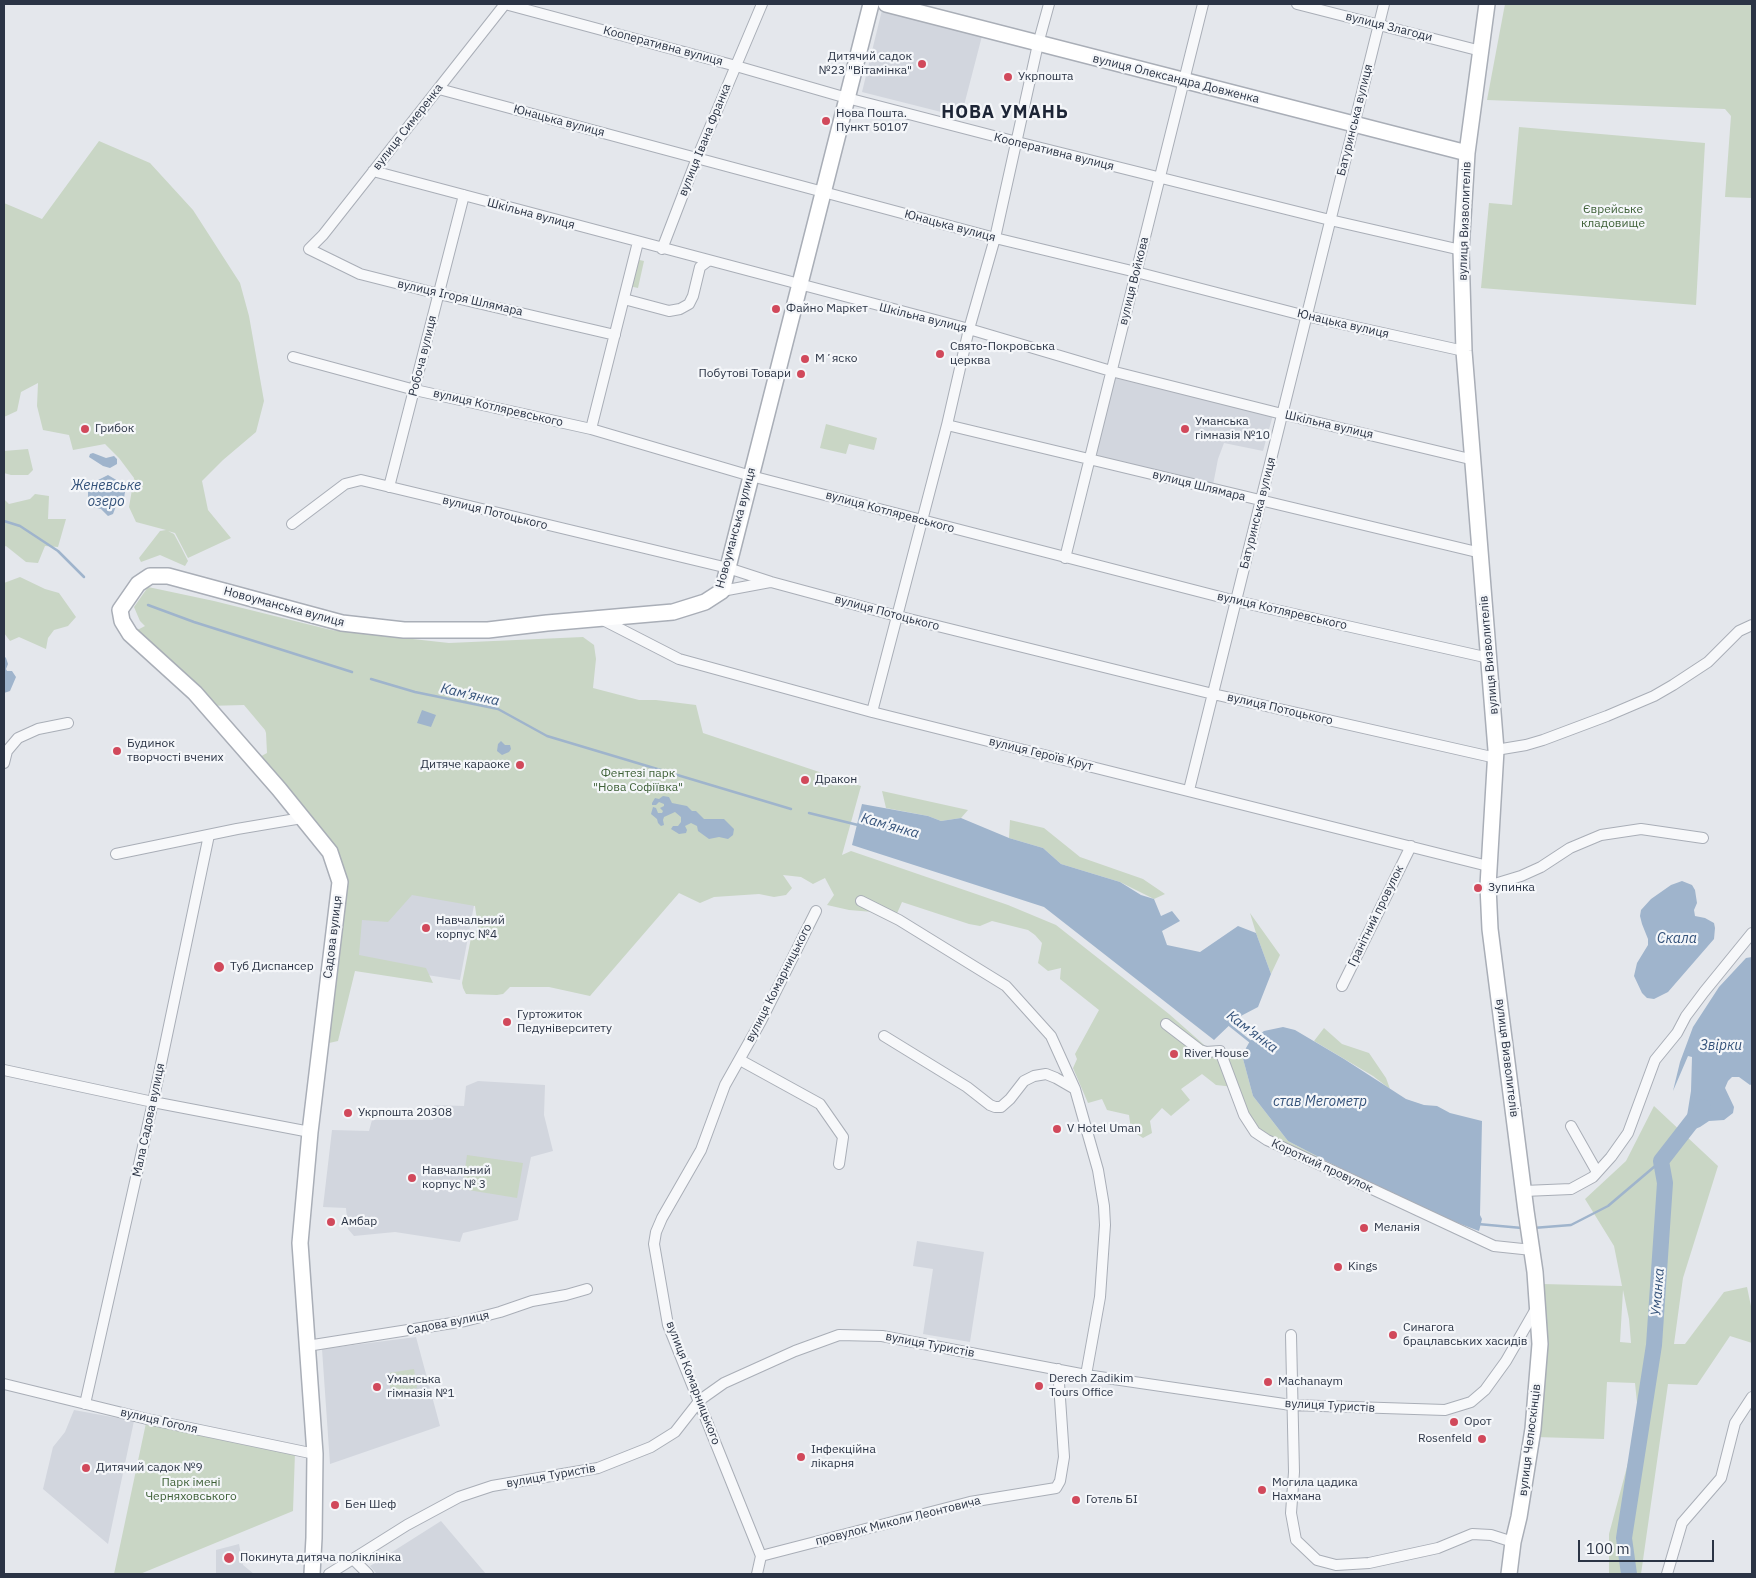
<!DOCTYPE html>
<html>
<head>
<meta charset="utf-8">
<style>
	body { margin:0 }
	#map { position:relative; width:1756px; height:1578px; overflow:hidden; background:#e4e7ec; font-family:"IBM Plex Sans",sans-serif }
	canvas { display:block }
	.frame { position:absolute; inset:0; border:5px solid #2b3445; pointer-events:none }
	.scale { position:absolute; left:1578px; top:1540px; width:136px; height:22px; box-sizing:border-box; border:2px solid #2b3445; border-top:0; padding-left:6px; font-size:15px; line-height:18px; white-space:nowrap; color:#2b3445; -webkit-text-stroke:4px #f4f6f9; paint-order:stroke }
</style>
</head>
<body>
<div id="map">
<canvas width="1756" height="1578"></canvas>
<div class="frame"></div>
<div class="scale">100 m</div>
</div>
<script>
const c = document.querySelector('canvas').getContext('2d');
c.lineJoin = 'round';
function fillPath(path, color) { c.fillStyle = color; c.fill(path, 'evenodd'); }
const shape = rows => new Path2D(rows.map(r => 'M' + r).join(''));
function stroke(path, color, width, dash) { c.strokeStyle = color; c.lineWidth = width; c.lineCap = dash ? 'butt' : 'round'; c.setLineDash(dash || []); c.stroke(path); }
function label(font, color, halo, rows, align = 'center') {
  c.font = font + ' "IBM Plex Sans",sans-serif'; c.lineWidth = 4.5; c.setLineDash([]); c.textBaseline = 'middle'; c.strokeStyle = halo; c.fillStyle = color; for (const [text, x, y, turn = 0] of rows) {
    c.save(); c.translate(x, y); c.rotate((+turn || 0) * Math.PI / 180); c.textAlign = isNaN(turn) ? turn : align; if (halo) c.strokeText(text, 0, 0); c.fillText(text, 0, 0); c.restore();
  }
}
const built = shape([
	[882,10,982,36,961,117,862,92],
	[1114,375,1273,415,1263,451,1224,443,1218,459,1213,485,1094,458],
	[366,875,475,900,460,980,347,963],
	[478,1081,545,1085,544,1115,553,1151,531,1157,518,1220,463,1233,460,1242,395,1232,354,1236,348,1229,346,1208,323,1207,332,1130,369,1131,372,1120,433,1120,434,1105,464,1106,466,1086],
	[917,1241,984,1252,970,1342,923,1334,933,1269,913,1266],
	[416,1337,440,1426,330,1464,322,1349],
	[74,1410,134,1421,108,1544,43,1489,53,1447,65,1432],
	[441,1521,486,1574,377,1574,370,1566],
	[239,1544,243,1565,254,1574,216,1574,216,1550]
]);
const green = shape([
	[1505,4,1752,4,1752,198,1725,197,1731,116,1725,109,1487,100],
	[1519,127,1705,143,1696,305,1481,288,1489,203,1512,205],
	[99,141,150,163,193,210,240,283,249,316,264,401,256,432,223,460,202,481,208,510,231,538,188,558,175,533,168,531,174,534,181,547,188,561,185,566,160,555,141,562,139,558,160,531,166,530,136,522,129,507,134,478,119,458,105,444,73,450,69,435,43,430,37,406,38,383,21,392,17,411,4,417,4,203,42,219],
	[635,259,644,261,638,288,629,286],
	[826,424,877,438,874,450,849,444,846,454,820,448],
	[28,449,33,470,28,475,11,475,4,473,4,451],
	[35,494,49,496,48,519,66,519,58,547,45,546,38,563,26,562,6,546,4,547,4,499,9,504,30,499],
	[20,577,45,589,59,593,76,617,68,626,54,630,48,638,46,649,19,637,10,641,4,633,4,583],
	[148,587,214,601,331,630,449,643,583,637,594,645,596,659,593,688,639,700,656,700,696,705,703,733,861,786,842,855,851,851,1008,905,1056,925,1169,1014,1211,1051,1229,1057,1242,1055,1253,1096,1288,1141,1336,1166,1333,1172,1255,1132,1234,1087,1216,1085,1202,1074,1181,1089,1190,1100,1171,1116,1162,1108,1150,1121,1152,1133,1143,1138,1131,1130,1129,1115,1107,1110,1102,1099,1088,1103,1073,1068,1077,1059,1075,1054,1099,1010,1060,979,1061,968,1048,971,1038,963,1042,943,1035,935,1028,930,992,921,980,926,969,924,902,902,895,918,885,913,849,910,827,905,834,895,825,878,813,884,801,877,783,875,792,888,786,895,774,897,759,894,714,897,700,903,679,893,590,996,549,987,510,987,503,994,497,995,466,994,463,988,462,983,471,938,478,928,475,906,412,895,388,922,362,920,359,955,426,968,433,983,355,971,338,1041,320,1045,340,882,330,852,254,760,267,753,266,733,265,730,244,705,207,706,130,634,145,626,140,621,134,607],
	[882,791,968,810,961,818,941,821,928,816,886,808],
	[1010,820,1044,828,1080,857,1143,879,1165,894,1154,899,1120,882,1061,864,1043,848,1009,838],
	[1250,913,1280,955,1271,974,1256,933],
	[1324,1028,1342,1044,1369,1053,1386,1078,1390,1089,1373,1076,1314,1041],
	[1654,1106,1718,1166,1683,1278,1674,1344,1685,1344,1724,1292,1747,1287,1752,1311,1752,1343,1730,1336,1697,1385,1668,1384,1641,1574,1609,1574,1609,1534,1639,1422,1635,1383,1607,1382,1604,1439,1535,1437,1542,1284,1622,1286,1614,1246,1585,1199,1626,1161],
	[1623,1290,1629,1319,1631,1343,1620,1342],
	[467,1155,523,1163,517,1198,462,1189],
	[414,1369,417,1388,391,1392,388,1373],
	[146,1423,295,1452,293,1511,140,1574,114,1574]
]);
const water = shape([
	[93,453,106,458,114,456,117,459,117,464,110,468,103,466,89,457,90,454],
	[108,475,123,484,125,492,123,504,116,506,113,514,108,516,101,509,92,507,91,501,88,497,88,490,96,481],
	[4,656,6,658,8,664,6,669,7,671,12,671,16,677,10,691,4,693],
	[422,710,436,715,431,727,417,723],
	[501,741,505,745,510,745,511,749,509,752,502,755,497,751,498,744],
	[663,796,669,797,672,803,687,806,692,811,696,811,704,819,724,819,734,829,733,835,728,839,719,837,709,839,698,831,697,826,691,823,685,826,687,830,686,833,679,834,671,829,673,826,678,826,681,822,681,817,675,812,664,817,663,820,664,825,661,826,658,823,657,819,651,814,653,807,656,808,658,813,662,813,663,811,660,808,664,806,664,804,659,802,656,805,652,805,652,803,655,798,659,799],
	[862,804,928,816,941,821,961,818,1009,838,1043,848,1061,864,1120,882,1141,895,1154,899,1161,916,1172,911,1180,921,1162,931,1167,945,1200,952,1238,926,1256,933,1271,974,1258,1007,1237,1018,1214,1040,1044,907,852,845],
	[1682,881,1692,885,1695,890,1697,903,1694,910,1695,916,1705,918,1714,923,1715,928,1714,939,1668,992,1654,999,1647,998,1642,993,1634,976,1637,963,1648,945,1648,939,1642,924,1640,916,1641,910,1651,899,1671,885],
	[1752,957,1752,1084,1750,1085,1739,1077,1732,1077,1728,1081,1725,1088,1734,1107,1733,1113,1724,1120,1709,1121,1700,1127,1695,1129,1686,1122,1691,1091,1692,1057,1688,1056,1673,1091,1680,1062,1693,1027,1719,987,1746,958],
	[1283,1027,1295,1030,1344,1059,1406,1099,1424,1105,1437,1106,1450,1113,1482,1121,1480,1215,1482,1219,1479,1231,1442,1217,1336,1166,1288,1141,1253,1096,1242,1055,1250,1041,1264,1031]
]);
const stream = shape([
	[4,521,20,526,58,551,84,577],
	[148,605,194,622,352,672],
	[371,679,415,692,498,709,547,736,791,809],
	[809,813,858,825],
	[1227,1023,1252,1043],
	[1478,1224,1522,1228],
	[1533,1228,1571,1225,1608,1206,1661,1161]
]);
const river = shape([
	[1629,1574,1624,1538,1654,1345,1665,1183,1661,1161,1703,1107]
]);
const street = shape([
	[505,4,736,66,847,98,1017,142,1330,220,1461,250],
	[505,4,323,235,309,249,360,274,439,294,615,335],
	[1297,4,1481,51],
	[439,89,995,238,1136,272,1306,316,1464,351],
	[373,171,969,329,1111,371,1282,414,1474,460],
	[662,249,697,158,762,4],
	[624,299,669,311,680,309,689,304,693,296,700,267,708,261],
	[293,357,415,390,591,429,751,476,1236,601,1489,658],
	[947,425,1481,553],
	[591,429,638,242],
	[389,487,464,195],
	[292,524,345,484,361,480,728,568,771,582,897,616,1213,694,1496,758],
	[1065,558,1203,4],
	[722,591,770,582],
	[601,619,679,659,872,712,1488,866],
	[872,712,947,425,969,329,995,238,1038,44,1049,4],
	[1496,750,1526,745,1543,740,1607,716,1654,696,1673,685,1708,662,1739,631,1752,625],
	[4,763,7,751,18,738,38,729,68,723],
	[1189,790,1384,4],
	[116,854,237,829,302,818],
	[1488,886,1521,876,1541,867,1570,848,1601,835,1641,829,1703,838],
	[861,901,899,920,1006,986,1051,1036,1075,1089,1098,1170,1104,1206,1105,1225,1100,1297,1086,1375],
	[1342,986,1411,846],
	[1166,1024,1200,1050,1206,1052,1220,1051,1244,1115,1255,1132,1267,1140,1494,1246,1532,1250],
	[884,1036,967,1087,990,1105,995,1107,1001,1107,1010,1099,1024,1081,1034,1076,1046,1074,1056,1078,1075,1089],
	[740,1060,820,1104,843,1137,839,1164],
	[4,1070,153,1102,310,1132],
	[1571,1126,1597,1172],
	[1524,1191,1571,1189,1593,1177,1611,1157,1628,1133,1655,1060,1677,1033,1686,1016,1704,992,1752,933],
	[1291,1335,1294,1472,1291,1513,1296,1540,1317,1560,1336,1565,1369,1563,1438,1548,1472,1534,1491,1535,1513,1542],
	[307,1346,465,1321,500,1312,532,1301,566,1295,587,1289],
	[4,1384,147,1419,315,1454],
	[85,1404,153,1102,209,835],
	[761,1556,668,1325,654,1244,656,1232,662,1218,701,1150,725,1085,761,1021,816,911],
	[761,1556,970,1502,1056,1488,1060,1481,1064,1457,1058,1369],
	[354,1560,368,1574],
	[329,1574,407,1525,459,1497,492,1486,598,1468,651,1447,675,1432,700,1400,724,1383,795,1351,839,1335,882,1336,1086,1375,1291,1405,1445,1410,1471,1402,1485,1390,1506,1361,1537,1307],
	[757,1574,761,1556],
	[1667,1574,1682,1523,1721,1478,1735,1423,1752,1397]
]);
const secondary = shape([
	[886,4,1467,153],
	[1487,4,1467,153,1461,250,1464,351,1496,750,1488,886,1490,929,1526,1211,1535,1272,1540,1344,1533,1429,1519,1517,1513,1542,1509,1574],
	[312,1574,314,1538,315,1454,300,1243,310,1132,340,882,330,852,279,789,195,693,130,634,122,621,120,610,138,584,150,576,168,576,342,623,404,630,488,630,547,623,673,612,705,602,722,591,871,4]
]);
const markers = [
	[922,64,5,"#d1495b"],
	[1008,77,5,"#d1495b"],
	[826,121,5,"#d1495b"],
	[776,309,5,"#d1495b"],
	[940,354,5,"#d1495b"],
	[805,359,5,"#d1495b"],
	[801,374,5,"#d1495b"],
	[85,429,5,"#d1495b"],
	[1185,429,5,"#d1495b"],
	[117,751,5,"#d1495b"],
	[520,765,5,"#d1495b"],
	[805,780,5,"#d1495b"],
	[1478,888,5,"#d1495b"],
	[426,928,5,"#d1495b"],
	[219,967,6,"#d1495b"],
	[507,1022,5,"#d1495b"],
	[1174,1054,5,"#d1495b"],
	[348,1113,5,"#d1495b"],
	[1057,1129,5,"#d1495b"],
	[412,1178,5,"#d1495b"],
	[331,1222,5,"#d1495b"],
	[1364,1228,5,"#d1495b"],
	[1338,1267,5,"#d1495b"],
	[1393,1335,5,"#d1495b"],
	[1268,1382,5,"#d1495b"],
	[1039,1386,5,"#d1495b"],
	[377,1387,5,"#d1495b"],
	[1454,1422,5,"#d1495b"],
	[1482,1439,5,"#d1495b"],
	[801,1457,5,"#d1495b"],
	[86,1468,5,"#d1495b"],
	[1262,1490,5,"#d1495b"],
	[1076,1500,5,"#d1495b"],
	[335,1505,5,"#d1495b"],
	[229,1558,6,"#d1495b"]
];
const streetNames = [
	["вулиця Злагоди",1389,27,14],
	["Кооперативна вулиця",663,46,15],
	["вулиця Олександра Довженка",1176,79,14],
	["Батуринська вулиця",1355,120,-76],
	["Юнацька вулиця",559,121,15],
	["вулиця Симеренка",408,127,-52],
	["вулиця Івана Франка",705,140,-68],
	["Кооперативна вулиця",1054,152,14],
	["Шкільна вулиця",531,214,15],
	["вулиця Визволителів",1465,221,-88],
	["Юнацька вулиця",950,226,15],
	["вулиця Войкова",1134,281,-76],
	["вулиця Ігоря Шлямара",460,298,13],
	["Шкільна вулиця",923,318,14],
	["Юнацька вулиця",1343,324,13],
	["Робоча вулиця",423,356,-76],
	["вулиця Котляревського",498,408,13],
	["Шкільна вулиця",1329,425,13],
	["вулиця Шлямара",1199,486,14],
	["вулиця Котляревського",890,512,15],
	["вулиця Потоцького",495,513,14],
	["Батуринська вулиця",1258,513,-76],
	["Новоуманська вулиця",736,528,-75],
	["Новоуманська вулиця",284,607,15],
	["вулиця Котляревського",1282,611,13],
	["вулиця Потоцького",887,613,15],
	["вулиця Визволителів",1489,655,-95],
	["вулиця Потоцького",1280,709,13],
	["вулиця Героїв Крут",1041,754,14],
	["Гранітний провулок",1376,916,-64],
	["Садова вулиця",333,937,-83],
	["вулиця Комарницького",779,983,-63],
	["вулиця Визволителів",1507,1058,83],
	["Мала Садова вулиця",149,1120,-78],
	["Короткий провулок",1322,1166,25],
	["Садова вулиця",448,1323,-11],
	["вулиця Туристів",930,1345,11],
	["вулиця Комарницького",693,1383,69],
	["вулиця Туристів",1330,1406,3],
	["вулиця Гоголя",159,1421,13],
	["вулиця Челюскінців",1530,1440,-83],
	["вулиця Туристів",551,1476,-10],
	["провулок Миколи Леонтовича",898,1521,-14]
];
const poiNames = [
	["Дитячий садок",912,57,"right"],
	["№23 \"Вітамінка\"",912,71,"right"],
	["Укрпошта",1018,77],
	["Нова Пошта.",836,114],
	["Пункт 50107",836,128],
	["Файно Маркет",786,309],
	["Свято-Покровська",950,347],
	["церква",950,361],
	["Мʼяско",815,359],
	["Побутові Товари",791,374,"right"],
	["Уманська",1195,422],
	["гімназія №10",1195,436],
	["Грибок",95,429],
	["Будинок",127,744],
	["творчості вчених",127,758],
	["Дитяче караоке",510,765,"right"],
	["Дракон",815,780],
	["Зупинка",1488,888],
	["Навчальний",436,921],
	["корпус №4",436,935],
	["Туб Диспансер",230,967],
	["Гуртожиток",517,1015],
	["Педуніверситету",517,1029],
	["River House",1184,1054],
	["Укрпошта 20308",358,1113],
	["V Hotel Uman",1067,1129],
	["Навчальний",422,1171],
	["корпус № 3",422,1185],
	["Амбар",341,1222],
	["Меланія",1374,1228],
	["Kings",1348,1267],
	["Синагога",1403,1328],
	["брацлавських хасидів",1403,1342],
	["Derech Zadikim",1049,1379],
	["Tours Office",1049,1393],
	["Уманська",387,1380],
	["гімназія №1",387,1394],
	["Machanaym",1278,1382],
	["Орот",1464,1422],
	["Rosenfeld",1472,1439,"right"],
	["Інфекційна",811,1450],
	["лікарня",811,1464],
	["Дитячий садок №9",96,1468],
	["Могила цадика",1272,1483],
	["Нахмана",1272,1497],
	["Готель БІ",1086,1500],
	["Бен Шеф",345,1505],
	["Покинута дитяча поліклініка",240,1558]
];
const parkNames = [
	["Єврейське",1613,210],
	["кладовище",1613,224],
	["Фентезі парк",638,774],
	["\"Нова Софіївка\"",638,788],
	["Парк імені",191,1483],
	["Черняховського",191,1497]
];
const waterNames = [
	["Женевське",106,486],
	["озеро",106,502],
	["Кам'янка",470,695,13],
	["Кам'янка",890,826,16],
	["Скала",1677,939],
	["Кам'янка",1252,1032,37],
	["Звірки",1721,1046],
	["став Мегометр",1320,1102],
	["Уманка",1658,1292,-86]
];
const districtNames = [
	["НОВА УМАНЬ",1005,113]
];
fillPath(built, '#d2d6de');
fillPath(green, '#c9d6c5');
fillPath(water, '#9fb4cc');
stroke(stream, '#9fb4cc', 2.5);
stroke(river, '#9fb4cc', 16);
stroke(street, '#a9aeb7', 12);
stroke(secondary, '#a9aeb7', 18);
stroke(street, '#f7f8fa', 10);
stroke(secondary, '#fff', 15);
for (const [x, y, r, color] of markers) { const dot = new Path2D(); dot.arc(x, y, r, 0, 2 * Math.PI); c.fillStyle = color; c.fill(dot); stroke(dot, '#f4f6f9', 2); }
label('12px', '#2b3445', '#f4f6f9', streetNames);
label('12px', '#2b3445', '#f4f6f9', poiNames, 'left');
label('12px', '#3f6138', '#f4f6f9', parkNames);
label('italic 14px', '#34527a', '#f4f6f9', waterNames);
c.letterSpacing = '1px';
label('bold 18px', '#1d2536', '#f4f6f9', districtNames);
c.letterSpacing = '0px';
</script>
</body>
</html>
